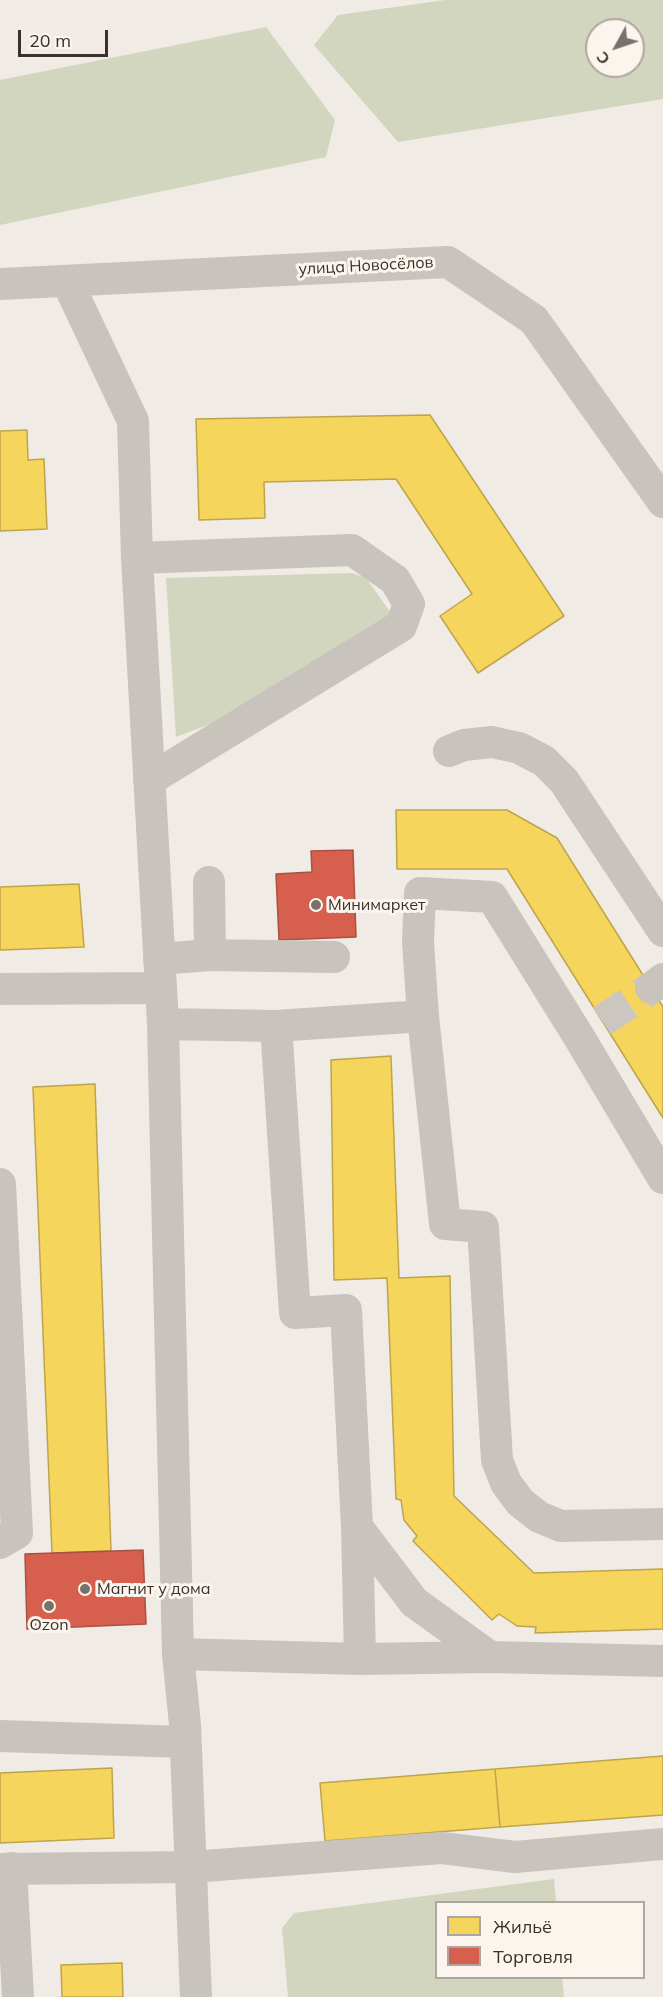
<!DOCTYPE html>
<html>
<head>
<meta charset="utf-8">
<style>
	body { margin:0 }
	#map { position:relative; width:663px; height:1997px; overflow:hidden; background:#f0ebe5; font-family:Mulish,sans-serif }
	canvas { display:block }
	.legend { position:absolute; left:435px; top:1901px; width:210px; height:78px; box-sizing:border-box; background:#fbf5ee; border:2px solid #aea6a0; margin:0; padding:8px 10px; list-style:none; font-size:18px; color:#3b302b }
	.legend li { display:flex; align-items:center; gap:12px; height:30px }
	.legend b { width:30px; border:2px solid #aea6a0 }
	.north { position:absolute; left:585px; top:18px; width:60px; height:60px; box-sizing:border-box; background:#fbf5ee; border:2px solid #aea6a0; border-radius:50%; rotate:230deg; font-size:16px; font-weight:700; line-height:24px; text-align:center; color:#3b302b }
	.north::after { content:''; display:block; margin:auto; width:21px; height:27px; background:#7a716c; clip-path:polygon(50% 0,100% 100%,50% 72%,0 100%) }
	.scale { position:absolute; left:18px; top:30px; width:90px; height:27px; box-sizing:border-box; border:3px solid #3b302b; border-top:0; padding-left:8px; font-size:18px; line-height:21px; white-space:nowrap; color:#3b302b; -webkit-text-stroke:4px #fbf5ee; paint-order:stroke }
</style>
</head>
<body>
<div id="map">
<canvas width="663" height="1997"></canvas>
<ul class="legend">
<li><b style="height:16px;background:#f6d55c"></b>Жильё</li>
<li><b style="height:16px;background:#d6604d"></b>Торговля</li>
</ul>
<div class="north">С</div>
<div class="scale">20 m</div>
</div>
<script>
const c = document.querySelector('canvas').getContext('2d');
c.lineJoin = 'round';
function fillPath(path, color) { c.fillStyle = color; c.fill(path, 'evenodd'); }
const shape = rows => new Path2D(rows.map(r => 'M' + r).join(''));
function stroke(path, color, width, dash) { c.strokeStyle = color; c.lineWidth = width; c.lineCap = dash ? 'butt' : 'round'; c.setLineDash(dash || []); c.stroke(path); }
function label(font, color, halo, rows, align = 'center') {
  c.font = font + ' Mulish,sans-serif'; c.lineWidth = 6; c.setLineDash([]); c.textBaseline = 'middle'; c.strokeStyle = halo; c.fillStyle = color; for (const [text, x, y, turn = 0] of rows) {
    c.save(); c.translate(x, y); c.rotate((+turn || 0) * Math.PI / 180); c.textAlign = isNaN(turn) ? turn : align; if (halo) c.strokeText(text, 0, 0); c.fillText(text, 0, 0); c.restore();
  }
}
const green = shape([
	[445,0,663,0,663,99,398,142,314,45,338,15],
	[597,30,633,30,633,66,597,66],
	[266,27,335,120,326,157,0,225,0,80],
	[352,573,366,578,391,613,386,623,234,715,176,737,166,578],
	[554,1879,556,1902,436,1902,436,1978,562,1978,564,1997,288,1997,282,1928,294,1913]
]);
const homes = shape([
	[430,415,564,616,478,673,440,616,472,594,396,479,264,482,265,518,199,520,196,419,430,415],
	[27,430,28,460,44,459,47,529,0,531,0,431,27,430],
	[396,810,507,810,557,838,663,1007,663,1118,507,869,397,869,396,810],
	[79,884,84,947,0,950,0,887,79,884],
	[391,1056,399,1278,450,1276,454,1496,534,1573,663,1569,663,1629,535,1633,536,1627,517,1626,499,1614,492,1620,413,1541,417,1536,404,1520,401,1500,396,1499,387,1278,334,1280,331,1060,391,1056],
	[95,1084,111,1551,52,1553,33,1087,95,1084],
	[663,1756,663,1815,500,1827,495,1769,663,1756],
	[112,1768,114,1838,0,1843,0,1773,112,1768],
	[495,1769,500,1827,325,1841,320,1783,495,1769],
	[122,1963,123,1997,62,1997,61,1965,122,1963]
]);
const shops = shape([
	[353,850,356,937,279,940,276,874,312,872,311,851,353,850],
	[143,1550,146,1624,27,1629,25,1554,143,1550]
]);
const minorTunnel = shape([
	[602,1021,651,988]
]);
const minor = shape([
	[67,281,133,421,137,558,163,1024,178,1654,185,1725,196,1997],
	[0,284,448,262,534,320,663,502],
	[137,558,352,550,395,580,409,604,401,626,149,780],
	[449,751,464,745,492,742,519,748,544,761,564,781,663,931],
	[209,882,210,955],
	[159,959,210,955,334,957],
	[651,988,663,979],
	[0,989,161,988],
	[423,1016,445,1224,483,1227,497,1460,506,1483,520,1502,539,1517,561,1526,663,1524],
	[163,1024,276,1026,423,1016,418,942,420,893,492,897,579,1037,663,1178],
	[276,1026,295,1313,346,1310,357,1527,360,1659],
	[0,1184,17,1533,0,1543],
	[357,1527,414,1602,490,1657],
	[178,1654,360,1659,490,1657,663,1661],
	[0,1736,185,1742],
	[11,1868,18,1997],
	[0,1869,191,1867,442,1848,515,1857,663,1844]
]);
const markers = [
	[316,905,6,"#7a716c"],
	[85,1589,6,"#7a716c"],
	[49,1606,6,"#7a716c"]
];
const streetNames = [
	["улица Новосёлов",366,266,-3]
];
const poiNames = [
	["Минимаркет",328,905],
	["Магнит у дома",97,1589],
	["Ozon",49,1625,"center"]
];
fillPath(green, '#d2d6be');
fillPath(homes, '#f6d55c');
stroke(homes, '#bea44d', 1.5);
fillPath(shops, '#d6604d');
stroke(shops, '#a85243', 1.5);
stroke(minorTunnel, '#ccc6c0', 32, [32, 16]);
stroke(minor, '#c9c3be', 32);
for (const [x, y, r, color] of markers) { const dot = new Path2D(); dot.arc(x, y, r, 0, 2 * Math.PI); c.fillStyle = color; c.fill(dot); stroke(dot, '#fbf5ee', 2); }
label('16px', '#3b302b', '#fbf5ee', streetNames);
label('16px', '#3b302b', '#fbf5ee', poiNames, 'left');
</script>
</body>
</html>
